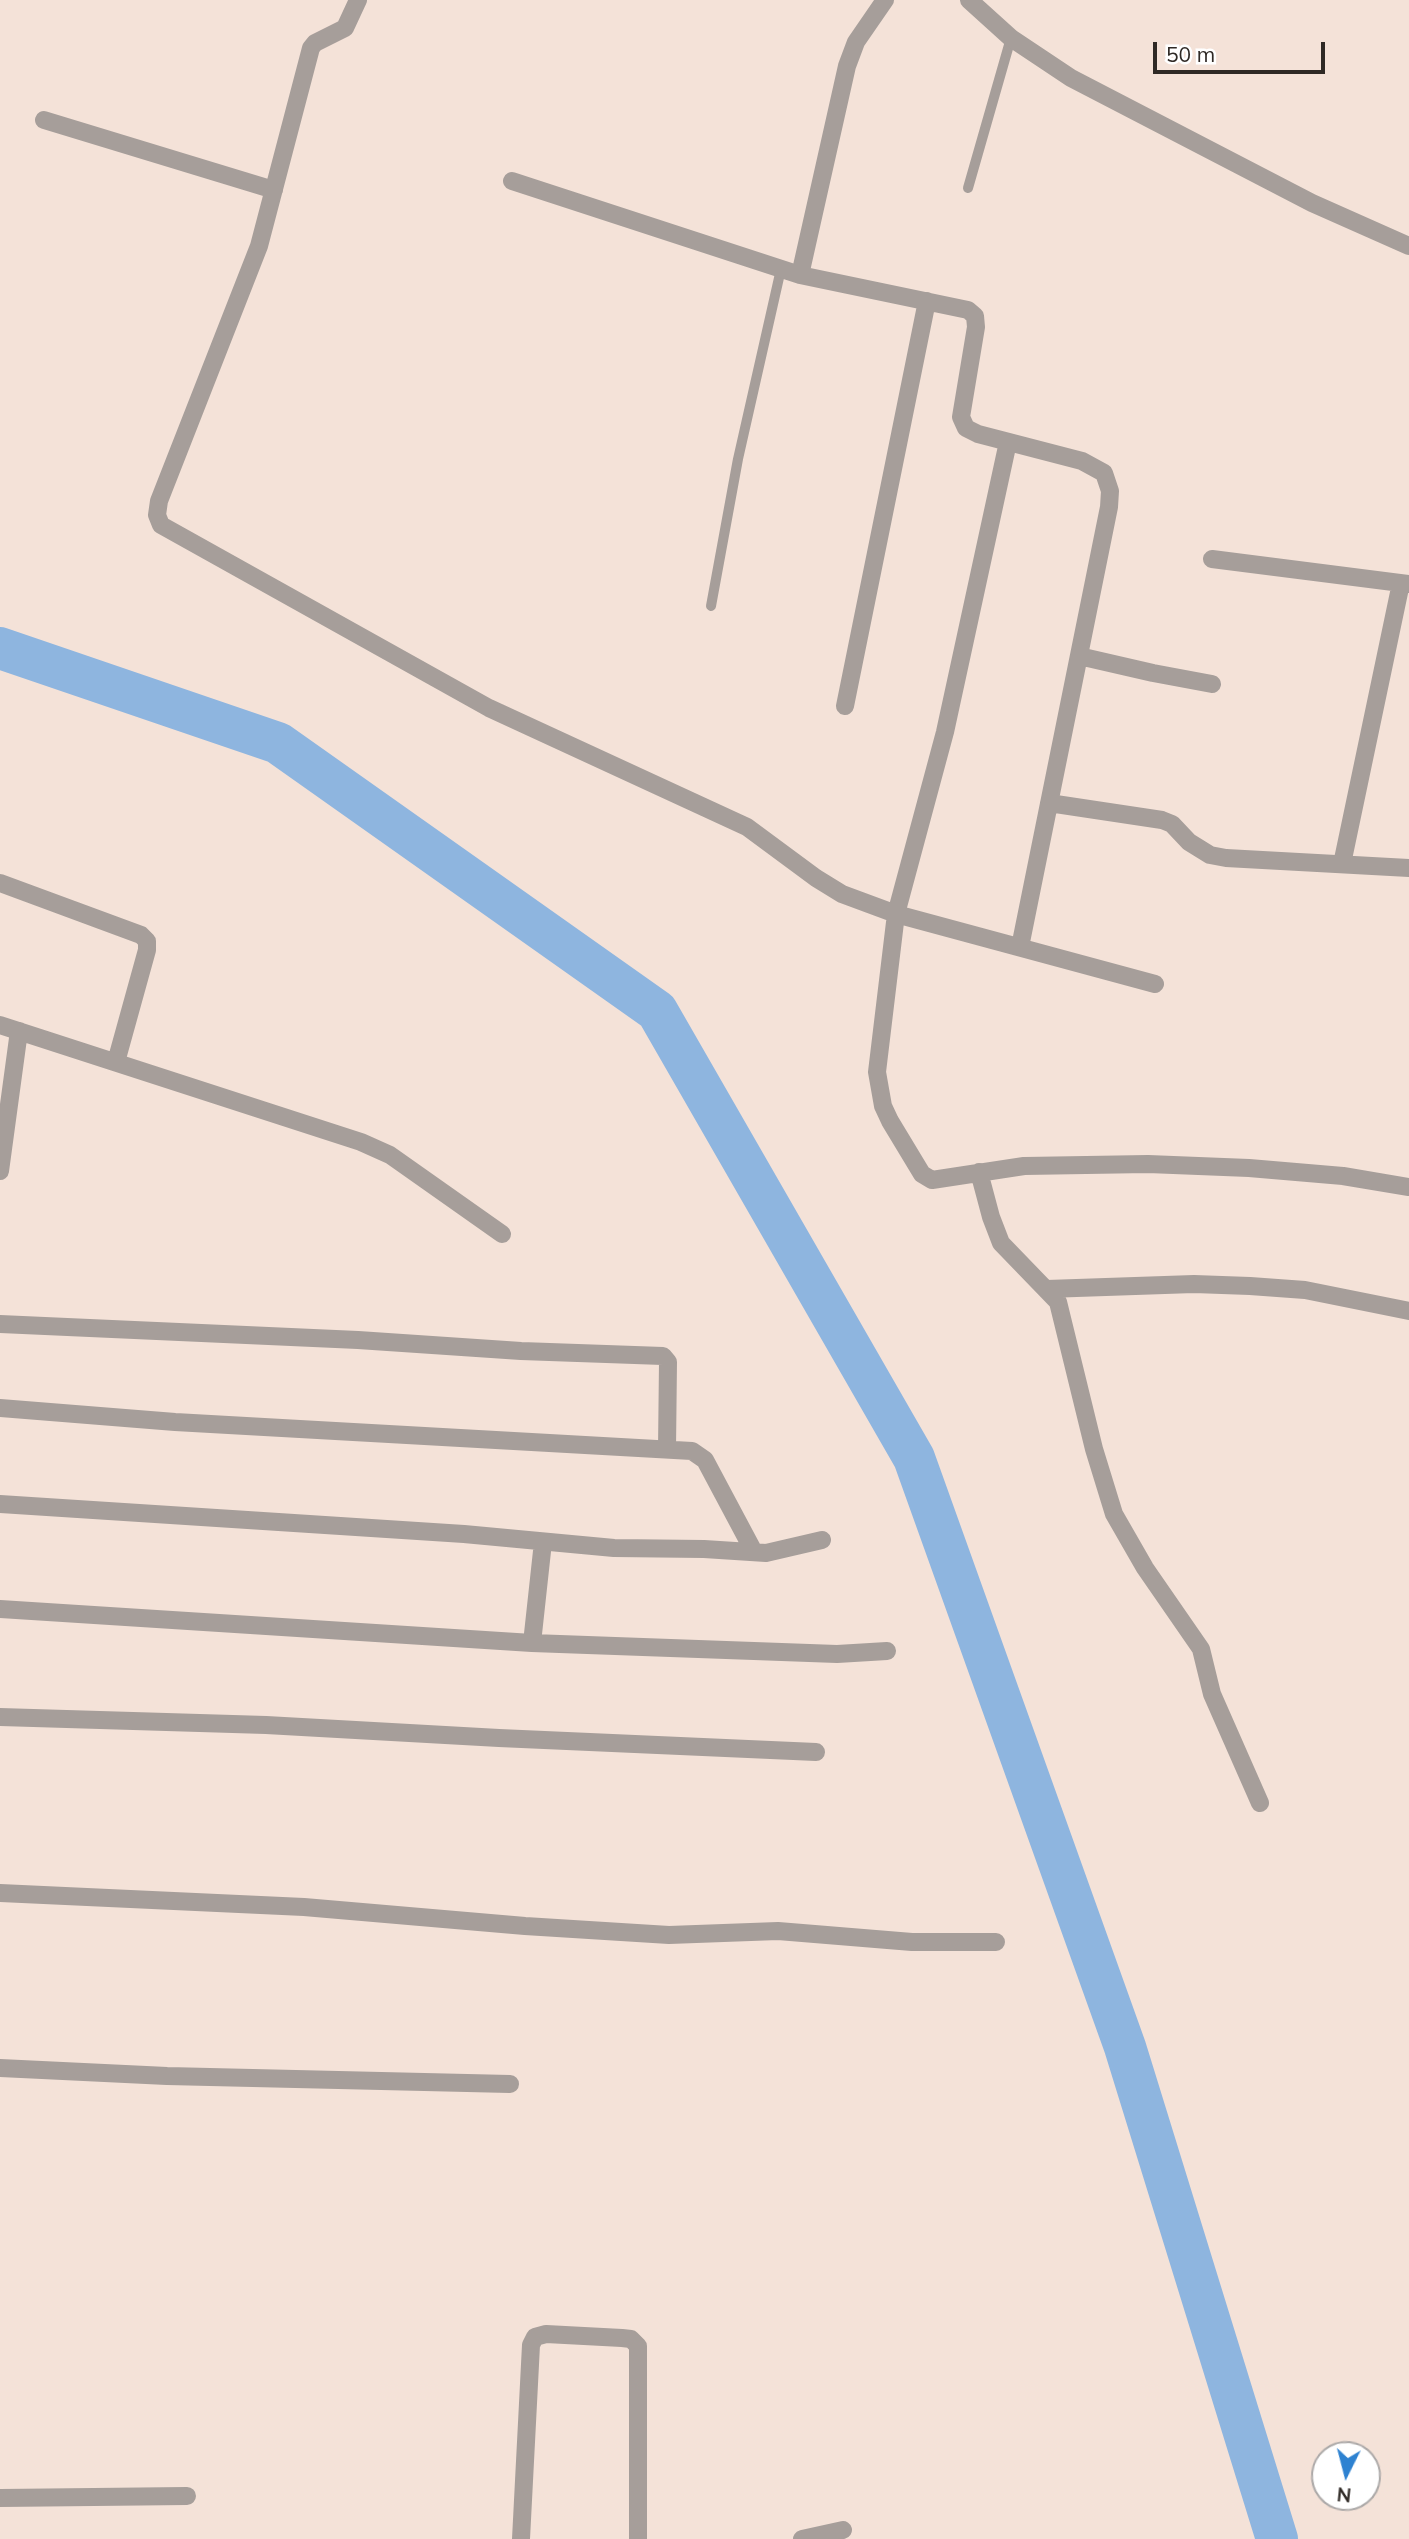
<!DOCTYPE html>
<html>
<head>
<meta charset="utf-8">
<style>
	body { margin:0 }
	#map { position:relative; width:1409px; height:2539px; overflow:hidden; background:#f4e2d8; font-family:Mulish,sans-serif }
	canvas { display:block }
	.north { position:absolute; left:1311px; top:2441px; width:70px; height:70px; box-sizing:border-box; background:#fff; border:2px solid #aca9a8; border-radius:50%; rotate:186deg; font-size:19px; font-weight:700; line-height:28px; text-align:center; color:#2f2925 }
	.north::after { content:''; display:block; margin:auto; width:24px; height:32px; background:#2e82d1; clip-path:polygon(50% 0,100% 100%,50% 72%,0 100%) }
	.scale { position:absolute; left:1153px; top:42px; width:172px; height:32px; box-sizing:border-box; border:4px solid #2f2925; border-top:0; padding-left:9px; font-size:21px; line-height:24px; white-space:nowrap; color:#2f2925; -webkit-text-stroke:5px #fff; paint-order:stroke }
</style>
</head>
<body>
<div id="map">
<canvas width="1409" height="2539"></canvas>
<div class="north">N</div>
<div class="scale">50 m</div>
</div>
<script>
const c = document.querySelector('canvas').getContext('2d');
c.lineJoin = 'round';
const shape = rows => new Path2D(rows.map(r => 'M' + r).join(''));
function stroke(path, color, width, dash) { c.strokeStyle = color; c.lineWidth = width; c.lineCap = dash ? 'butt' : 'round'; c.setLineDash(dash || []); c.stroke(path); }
const river = shape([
	[0,648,278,743,657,1011,914,1458,1125,2047,1277,2539]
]);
const service = shape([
	[968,188,1011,38],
	[711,606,738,459,781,269]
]);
const minor = shape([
	[358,0,345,28,315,43,311,48,259,246,159,501,157,515,161,525,489,708,747,827,816,878,842,894,896,914,1155,984],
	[969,0,1011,38,1071,78,1312,203,1409,246],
	[44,120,274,190],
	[512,181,800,275,968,310,975,316,976,327,961,417,966,428,978,434,1082,461,1104,473,1110,491,1109,507,1020,947],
	[800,275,847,66,856,42,885,0],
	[1008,442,945,732,896,914,877,1072,883,1106,890,1121,922,1174,932,1180,1024,1166,1148,1164,1249,1168,1343,1176,1409,1187],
	[1212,559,1409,584],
	[1079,656,1153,673,1212,684],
	[845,706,927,301],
	[1049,803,1162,820,1172,824,1189,842,1210,855,1226,858,1409,868],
	[1342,864,1401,583],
	[0,883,141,935,147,941,147,950,116,1062],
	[0,1025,361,1142,390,1155,502,1234],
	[0,1171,19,1031],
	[979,1172,991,1217,1001,1243,1058,1302,1094,1449,1114,1514,1145,1568,1201,1649,1212,1694,1260,1803],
	[1047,1289,1194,1284,1250,1286,1305,1290,1409,1311],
	[0,1324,358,1340,521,1351,663,1356,668,1362,667,1449],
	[0,1408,175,1422,692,1451,705,1460,754,1552],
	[0,1504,464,1534,614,1548,704,1549,766,1553,822,1540],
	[0,1609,532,1643,837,1654,887,1651],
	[532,1643,543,1542],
	[0,1717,266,1725,499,1738,816,1752],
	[0,1893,304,1907,525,1926,669,1935,778,1931,912,1942,996,1942],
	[0,2068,167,2076,510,2084],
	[0,2498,187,2496],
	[521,2539,531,2345,535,2337,546,2334,622,2338,631,2339,638,2346,638,2539],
	[802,2539,843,2530]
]);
stroke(river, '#8eb5df', 42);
stroke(service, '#a69e9a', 10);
stroke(minor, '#a69e9a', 18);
</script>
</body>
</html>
